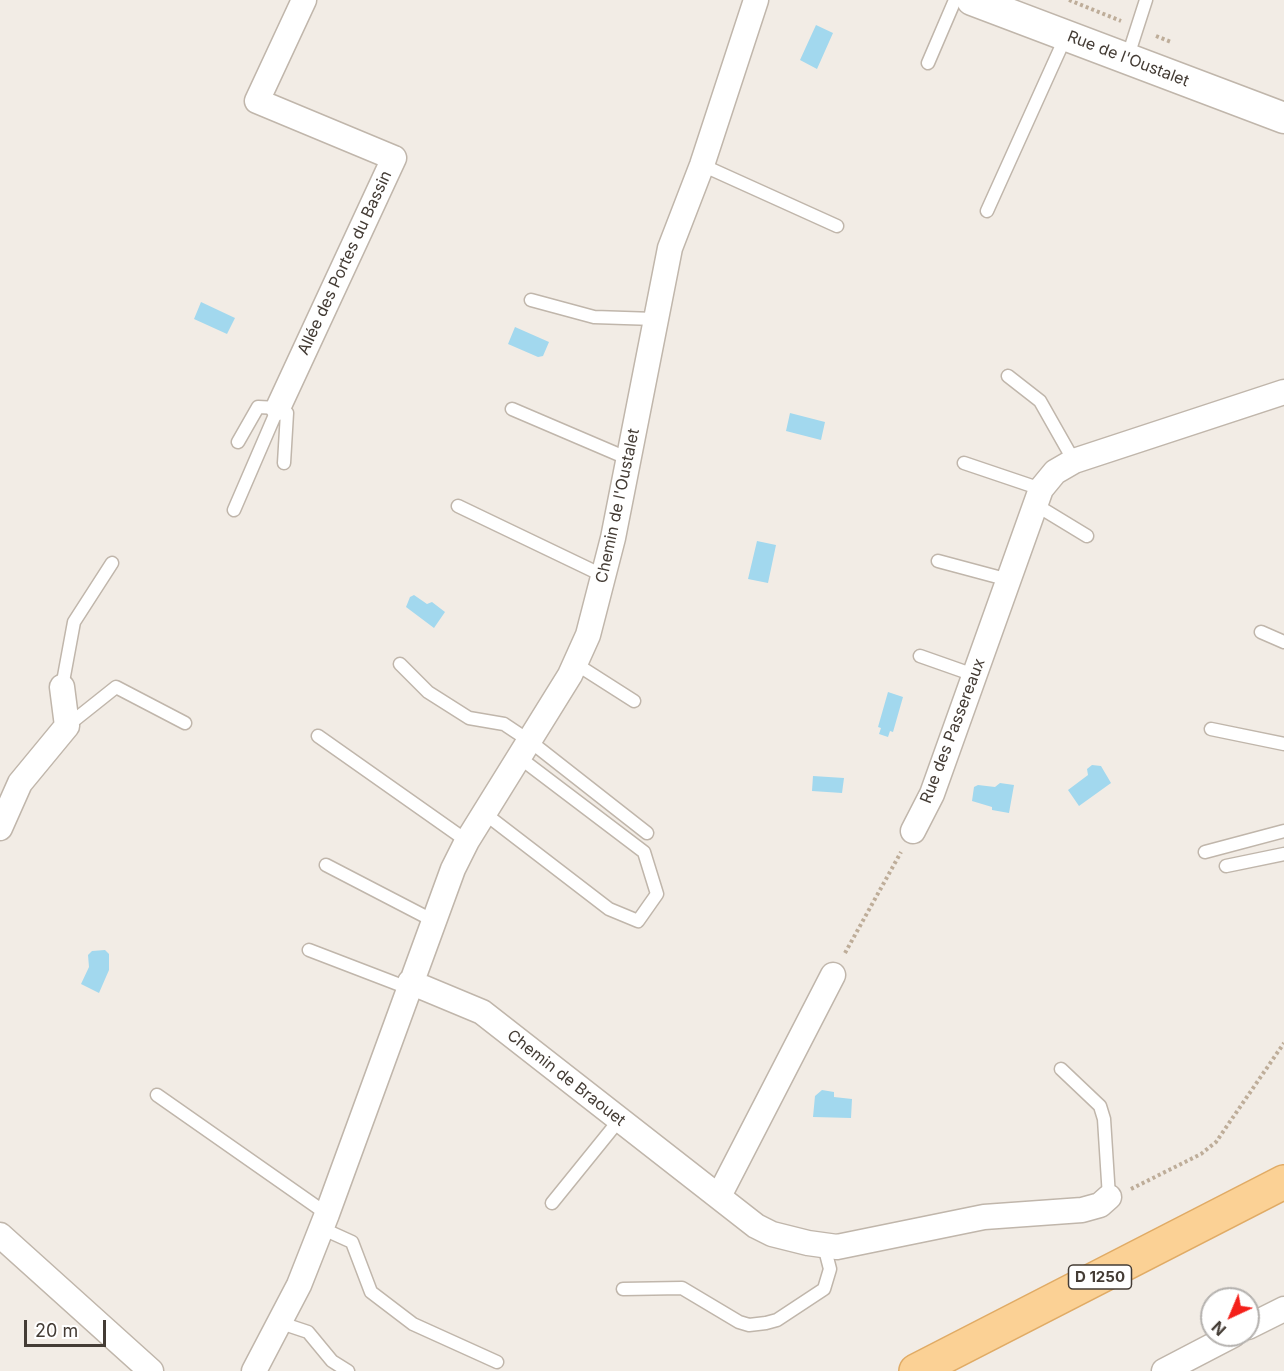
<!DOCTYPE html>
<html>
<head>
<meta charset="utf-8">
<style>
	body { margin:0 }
	#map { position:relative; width:1284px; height:1371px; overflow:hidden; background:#f2ece5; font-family:Inter,sans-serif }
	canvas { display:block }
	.north { position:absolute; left:1200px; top:1287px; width:60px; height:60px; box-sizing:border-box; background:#fff; border:2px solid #b4b1ae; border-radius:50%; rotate:224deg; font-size:16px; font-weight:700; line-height:24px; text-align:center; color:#443c35 }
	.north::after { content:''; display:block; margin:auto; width:21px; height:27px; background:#f4201a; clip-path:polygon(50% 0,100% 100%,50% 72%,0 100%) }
	.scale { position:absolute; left:24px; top:1320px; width:82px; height:27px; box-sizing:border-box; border:3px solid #443c35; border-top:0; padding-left:8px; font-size:18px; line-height:21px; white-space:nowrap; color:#443c35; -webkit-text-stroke:4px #fff; paint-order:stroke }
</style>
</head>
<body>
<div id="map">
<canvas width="1284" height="1371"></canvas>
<div class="north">N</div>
<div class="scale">20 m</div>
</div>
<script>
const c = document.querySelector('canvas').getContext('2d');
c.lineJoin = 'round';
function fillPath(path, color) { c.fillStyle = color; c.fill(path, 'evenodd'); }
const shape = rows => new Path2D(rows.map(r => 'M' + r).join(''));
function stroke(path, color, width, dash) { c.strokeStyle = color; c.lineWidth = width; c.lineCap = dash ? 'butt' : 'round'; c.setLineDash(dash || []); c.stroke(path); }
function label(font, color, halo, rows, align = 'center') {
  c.font = font + ' Inter,sans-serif'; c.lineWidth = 5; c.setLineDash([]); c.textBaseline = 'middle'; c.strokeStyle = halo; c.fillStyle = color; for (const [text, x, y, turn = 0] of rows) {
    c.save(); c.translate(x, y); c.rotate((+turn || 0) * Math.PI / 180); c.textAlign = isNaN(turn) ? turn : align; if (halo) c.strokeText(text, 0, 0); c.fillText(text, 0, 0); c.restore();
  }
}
const water = shape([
	[816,25,833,33,817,69,800,60],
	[201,302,235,318,227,334,194,319],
	[515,327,549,342,543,356,538,357,508,344],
	[790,413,825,422,821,440,786,431],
	[757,541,776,545,768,583,748,579],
	[414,595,427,604,432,602,445,612,434,628,406,607,410,597],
	[888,692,903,697,893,732,890,731,888,737,879,734,881,728,878,727],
	[1092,765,1101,766,1111,783,1079,806,1068,790,1088,775,1087,769],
	[813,776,844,778,842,793,812,791],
	[1000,783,1014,785,1009,813,992,810,992,807,972,801,974,787,978,785,995,787],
	[105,950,109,954,109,970,99,993,81,984,89,967,88,955,92,951],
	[822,1090,834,1092,834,1097,852,1099,851,1118,813,1117,815,1096]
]);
const path = shape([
	[1069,0,1121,21],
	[1156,36,1171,42],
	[845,953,901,852],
	[1131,1189,1201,1154,1216,1142,1284,1043]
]);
const service = shape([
	[1127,59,1146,0],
	[928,63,955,0],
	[702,165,837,226],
	[987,211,1066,36],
	[531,300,594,317,655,319],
	[1008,376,1040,401,1074,461],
	[512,409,629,459],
	[238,442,258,407,278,408,287,413,284,463],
	[964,463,1041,489],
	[1036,505,1087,536],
	[458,506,604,576],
	[234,510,278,408],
	[938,561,1009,580],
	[1261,632,1284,642],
	[920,656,974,675],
	[400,664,428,692,469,718,504,724,531,742,647,833],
	[576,664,634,701],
	[62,687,74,622,112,563],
	[67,726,116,687,185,723],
	[1211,729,1284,744],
	[318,736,467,841],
	[484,813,609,909,638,921,657,894,644,852,520,758],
	[1205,852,1284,831],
	[326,865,432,920],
	[1226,866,1284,854],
	[309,950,408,988],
	[1061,1069,1100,1106,1104,1119,1109,1197],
	[157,1095,327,1214],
	[552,1203,620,1119],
	[321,1228,352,1242,371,1292,413,1324,497,1362],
	[623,1289,682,1288,739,1322,749,1325,766,1323,777,1320,824,1289,830,1269,824,1246],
	[281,1323,308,1332,332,1361,348,1371]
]);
const minor = shape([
	[278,408,394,158,257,101,304,0],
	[0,828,20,783,67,726,62,687],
	[913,831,932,794,1041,489,1055,472,1074,461,1284,392],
	[410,982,482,1012,756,1226,772,1234,808,1243,837,1247,984,1217,1082,1210,1100,1205,1109,1197],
	[719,1196,833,975],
	[0,1235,151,1371],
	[1248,1327,1284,1309],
	[254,1371,299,1285,327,1214,453,869,467,841,570,675,588,635,613,538,670,248,702,165,756,0],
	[1164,1371,1233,1335]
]);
const tertiary = shape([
	[972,0,1284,118]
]);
const primary = shape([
	[916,1371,1284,1182]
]);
const shields = [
	[1100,1277,63]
];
const shieldNames = [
	["D 1250",1100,1277]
];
const streetNames = [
	["Rue de l'Oustalet",1128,59,21],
	["Allée des Portes du Bassin",345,263,-65],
	["Chemin de l'Oustalet",618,506,-78],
	["Rue des Passereaux",953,731,-69],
	["Chemin de Braouet",566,1078,38]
];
fillPath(water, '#a2d8ee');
stroke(service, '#c0b6ab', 15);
stroke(minor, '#c0b6ab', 27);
stroke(tertiary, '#c0b6ab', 33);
stroke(primary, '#e0ab65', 36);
stroke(path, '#bead99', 4, [3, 3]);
stroke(service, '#fff', 12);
stroke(minor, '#fff', 24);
stroke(tertiary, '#fff', 30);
stroke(primary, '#fbd195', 33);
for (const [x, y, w] of shields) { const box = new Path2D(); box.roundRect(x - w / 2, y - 12, w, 24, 4.5); c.fillStyle = '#fff'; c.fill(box); stroke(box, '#443c35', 1.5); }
label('bold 15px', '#443c35', null, shieldNames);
label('16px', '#443c35', '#fff', streetNames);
</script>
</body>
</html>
